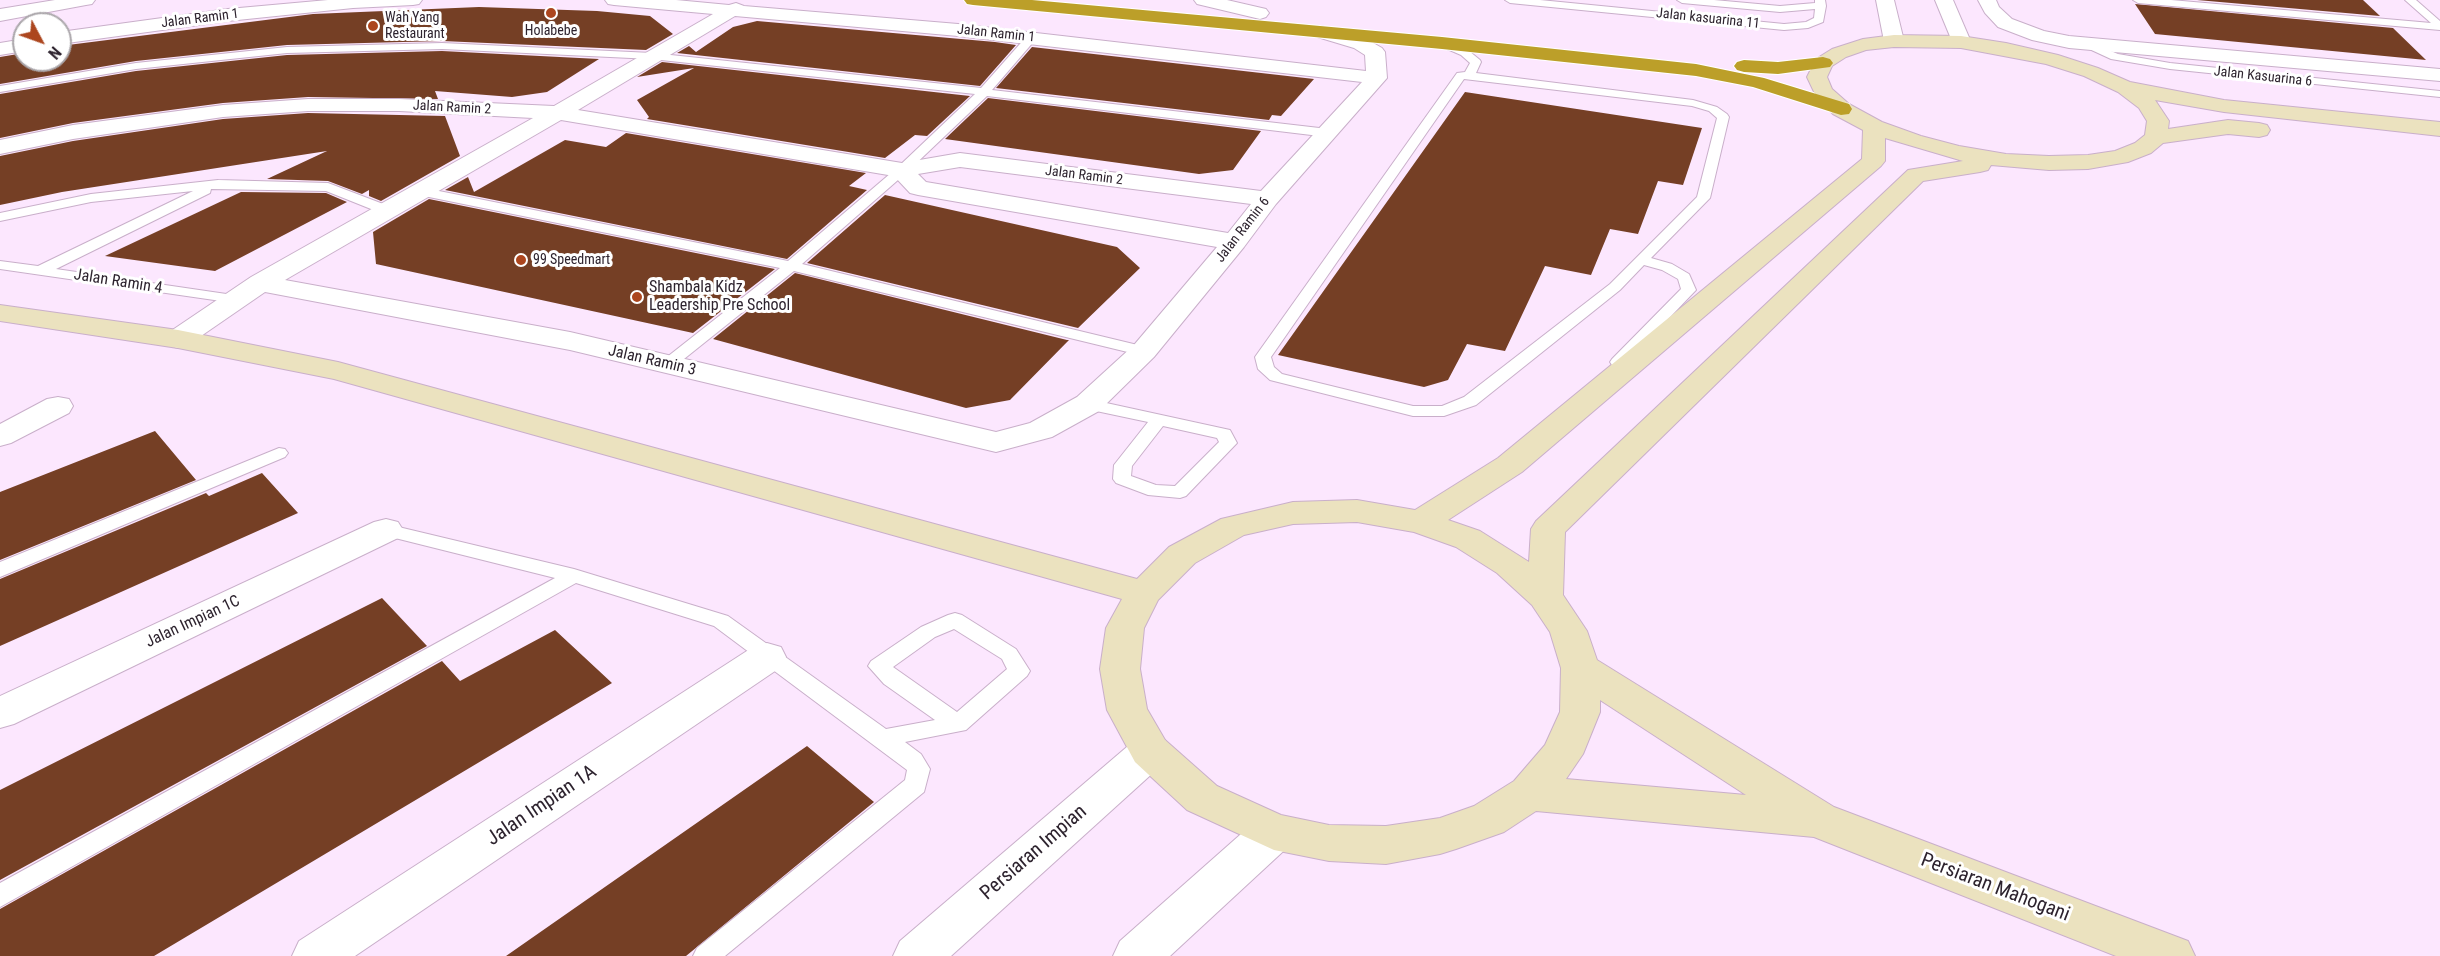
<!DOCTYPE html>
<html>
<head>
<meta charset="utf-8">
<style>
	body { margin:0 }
	#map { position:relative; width:2440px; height:956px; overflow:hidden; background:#fce7fe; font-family:"Roboto Condensed",sans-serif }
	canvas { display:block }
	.north { position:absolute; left:12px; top:12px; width:60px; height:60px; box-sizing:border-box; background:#fff; border:2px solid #aba7ab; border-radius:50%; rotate:131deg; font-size:16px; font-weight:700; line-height:24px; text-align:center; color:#2d232e }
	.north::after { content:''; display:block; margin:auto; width:21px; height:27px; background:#ac461e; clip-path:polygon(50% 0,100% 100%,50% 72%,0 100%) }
</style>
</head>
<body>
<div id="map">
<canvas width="2440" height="956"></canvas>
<div class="north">N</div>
</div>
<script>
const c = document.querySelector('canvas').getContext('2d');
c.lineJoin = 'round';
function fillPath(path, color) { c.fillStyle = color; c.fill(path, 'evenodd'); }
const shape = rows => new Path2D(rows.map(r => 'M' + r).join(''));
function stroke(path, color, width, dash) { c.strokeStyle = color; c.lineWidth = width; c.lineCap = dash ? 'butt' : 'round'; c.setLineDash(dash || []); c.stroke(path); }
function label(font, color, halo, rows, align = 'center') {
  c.font = font + ' "Roboto Condensed",sans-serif'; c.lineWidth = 6; c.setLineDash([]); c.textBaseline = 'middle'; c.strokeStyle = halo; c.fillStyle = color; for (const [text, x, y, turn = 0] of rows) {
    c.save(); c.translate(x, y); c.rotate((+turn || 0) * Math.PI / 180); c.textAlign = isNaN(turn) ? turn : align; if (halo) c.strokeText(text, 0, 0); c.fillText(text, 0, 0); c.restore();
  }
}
const building = shape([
	[2197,0,2363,0,2380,16],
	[2135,4,2393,28,2426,60,2155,34],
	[479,7,597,11,650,16,673,34,646,50,442,41,287,45,136,61,0,84,0,57,24,53,24,60,60,60,60,46,313,14],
	[757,21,995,42,1016,45,980,86,677,53,689,46,696,52,733,27],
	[1032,47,1314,79,1281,116,1272,115,1269,120,996,88],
	[442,51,599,59,547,92,512,97,435,91,438,99,308,97,223,103,73,123,0,138,0,94,136,71,287,55],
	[662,62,970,96,927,136,915,135,885,158,647,119,649,117,637,100,694,68,637,77],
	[1465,92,1702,128,1683,185,1658,181,1638,234,1610,229,1591,275,1545,266,1505,351,1467,344,1448,380,1424,387,1278,355],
	[988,98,1261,131,1233,170,1199,174,945,139],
	[308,113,445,116,460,156,381,201,369,196,369,190,362,194,328,181,267,179,327,151,62,192,0,205,0,156,73,141,223,119],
	[626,133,866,173,849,186,867,190,787,259,445,190,468,177,474,192,565,140,606,147],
	[241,192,326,193,347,202,215,271,105,256],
	[885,195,1117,247,1140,268,1078,328,807,263],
	[429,199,775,269,693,333,376,264,373,232],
	[795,273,1067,340,1069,340,1010,400,966,408,713,339],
	[155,431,196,480,0,560,0,492],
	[262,473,298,513,0,646,0,579,206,493,209,496],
	[382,598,427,646,0,880,0,790],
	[555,630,612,683,154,956,0,956,0,909,442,661,460,681],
	[807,746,874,802,686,956,506,956]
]);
const lane = shape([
	[1505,0,1540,0,1784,24,1806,22,1814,18,1815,9,1780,12,1682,3,1677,0,1714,0,1780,6,1815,3,1815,0,1825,0,1826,6,1823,22,1808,28,1784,30,1510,3,1505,0],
	[2133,0,2171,0,2431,23,2405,0,2416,0,2440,21,2440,30,2138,3,2133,0],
	[1031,35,1036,38,1035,40,992,90,1328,129,1334,133,1328,137,987,96,906,173,802,264,1150,348,1152,351,1150,354,1144,356,794,271,674,367,668,369,662,367,660,364,662,361,780,268,419,195,412,191,419,187,788,261,898,167,975,94,652,59,442,49,287,53,136,69,0,92,0,86,136,63,287,47,442,43,652,53,981,88,1027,36,1031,35],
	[1442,40,1469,51,1480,60,1481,62,1476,73,1693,100,1717,107,1727,114,1729,117,1710,198,1651,258,1672,264,1689,274,1696,290,1624,365,1612,365,1610,362,1612,359,1681,289,1678,279,1662,270,1644,265,1620,290,1476,405,1444,416,1413,416,1270,380,1258,369,1255,357,1457,73,1465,72,1470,63,1461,55,1438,45,1437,43,1442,40],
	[1464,79,1692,106,1709,111,1717,118,1697,197,1610,284,1464,397,1442,406,1413,406,1282,374,1274,367,1271,357,1464,79],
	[2089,42,2118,54,2170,63,2440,91,2440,97,2170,69,2111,59,2085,47,2084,45,2089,42],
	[218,180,328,183,391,207,393,210,391,213,381,213,326,191,211,189,210,193,56,269,240,296,242,299,235,303,0,269,0,261,38,266,193,191,91,202,0,221,0,213,91,194,218,180],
	[1088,399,1230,430,1237,443,1186,496,1180,498,1148,495,1116,483,1113,479,1114,465,1148,422,1082,408,1080,404,1088,399],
	[1163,426,1217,438,1219,442,1175,486,1156,485,1131,476,1132,466,1163,426],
	[279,448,285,449,288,453,285,457,0,577,0,562,279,448],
	[386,524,574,569,728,616,886,729,935,720,884,684,868,666,871,661,921,627,948,615,955,613,962,615,1016,649,1030,671,1027,676,966,730,905,742,921,754,930,769,924,792,725,956,693,956,697,948,905,780,907,770,714,626,576,583,0,907,0,883,555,578,379,534,377,530,379,526,386,524],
	[954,629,1002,659,1007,669,957,712,893,667,935,637,954,629]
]);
const street = shape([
	[55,0,95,0,92,4,86,5,0,21,0,9,55,0],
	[328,0,422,0,419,4,413,5,353,8,228,21,60,44,60,32,228,9,328,0],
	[605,0,676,0,729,5,736,3,744,6,958,24,1366,71,1365,55,1354,48,1314,36,1312,32,1314,28,1321,26,1368,40,1382,48,1385,52,1387,78,1276,204,1244,247,1154,357,1099,411,1052,437,996,452,570,350,265,292,188,345,178,348,168,345,164,339,168,333,251,277,533,118,399,111,308,111,223,117,73,139,0,154,0,140,73,125,223,105,308,99,399,99,554,106,713,14,614,5,608,4,605,0],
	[735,16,958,36,1362,82,1261,191,960,153,902,163,578,110,735,16],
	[561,120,894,176,910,193,918,195,1217,247,1134,345,1077,397,1030,423,996,432,570,332,285,280,561,120],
	[960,167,1251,204,1228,233,926,182,918,174,960,167],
	[1194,0,1227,0,1266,9,1269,13,1266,17,1260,19,1197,4,1194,0],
	[1876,0,1894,0,1904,41,1901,45,1894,47,1887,45,1884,41,1876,0],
	[1935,0,1953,0,1971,42,1968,46,1954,46,1935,0],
	[1978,0,1996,0,1999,7,2012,19,2044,31,2069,36,2440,69,2440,81,2069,48,2032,40,1998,27,1985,13,1978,0],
	[24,39,24,51,0,55,0,43,24,39],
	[58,397,69,399,73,406,69,413,11,443,0,446,0,424,47,399,58,397],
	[386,519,398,522,403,530,398,538,14,724,0,728,0,696,374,522,386,519],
	[767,643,781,647,786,657,781,667,355,956,292,956,299,941,753,647,767,643],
	[1150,735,1165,740,1171,751,1165,762,951,956,893,956,900,941,1135,740,1150,735],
	[1274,814,1290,819,1296,832,1290,845,1170,956,1113,956,1120,941,1258,819,1274,814]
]);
const secondary = shape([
	[1894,35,1961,36,2006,43,2058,55,2098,68,2130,82,2224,100,2440,122,2440,136,2224,112,2155,100,2169,121,2168,129,2228,120,2259,123,2267,125,2270,130,2267,135,2259,137,2228,134,2163,143,2151,153,2128,162,2088,169,2049,170,1991,165,1988,170,1980,172,1923,181,1565,532,1563,595,1587,631,1597,660,1834,807,2188,941,2195,956,2116,956,1814,837,1536,811,1504,832,1456,849,1440,854,1386,864,1329,861,1274,850,1187,810,1135,762,1107,710,1100,669,1106,628,1122,599,334,379,178,348,0,321,0,305,178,330,338,362,1137,579,1169,547,1221,519,1293,502,1357,500,1415,510,1498,458,1862,159,1863,130,1833,114,1816,96,1807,77,1816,59,1832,49,1863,39,1894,35],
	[1894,47,1961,48,2046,64,2084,76,2118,92,2139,108,2147,121,2145,135,2135,143,2115,151,2088,155,2049,156,2006,154,1959,146,1921,136,1882,122,1849,104,1832,89,1827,77,1832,66,1846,57,1866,50,1894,47],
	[1885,138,1963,161,1908,170,1536,521,1531,529,1529,562,1480,531,1448,520,1522,472,1881,166,1885,161,1885,138],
	[1357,522,1414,532,1456,547,1497,573,1532,605,1550,632,1561,668,1560,712,1545,745,1514,781,1474,806,1440,818,1386,826,1329,825,1281,815,1217,786,1165,740,1147,709,1140,669,1144,628,1158,600,1195,563,1244,535,1293,524,1357,522],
	[1600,700,1746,795,1566,779,1583,754,1600,712,1600,700]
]);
const highway = shape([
	[964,0,1032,0,1442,37,1696,64,1764,78,1849,104,1852,109,1849,114,1841,115,1753,87,1696,76,1442,49,973,5,967,4,964,0],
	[1823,57,1830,59,1833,63,1830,67,1778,74,1744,72,1737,70,1734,66,1737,62,1744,60,1778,62,1823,57]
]);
const markers = [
	[551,13,6,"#ac461e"],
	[373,26,6,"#ac461e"],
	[521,260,6,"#ac461e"],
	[637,297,6,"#ac461e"]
];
const farPoinames = [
	["Wah Yang",385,18],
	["Restaurant",385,34],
	["Holabebe",551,31,"center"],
	["99 Speedmart",533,260]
];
const farStreetnames = [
	["Jalan Ramin 1",200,19,-7],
	["Jalan kasuarina 11",1708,19,6],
	["Jalan Ramin 1",996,34,6],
	["Jalan Kasuarina 6",2263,77,6],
	["Jalan Ramin 2",452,108,3],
	["Jalan Ramin 2",1084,176,7],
	["Jalan Ramin 6",1243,230,-52]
];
const streetNames = [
	["Jalan Ramin 4",118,282,9],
	["Jalan Ramin 3",652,361,13],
	["Jalan Impian 1C",193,622,-25]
];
const poiNames = [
	["Shambala Kidz",649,288],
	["Leadership Pre School",649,306]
];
const nearStreetnames = [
	["Jalan Impian 1A",542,806,-34],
	["Persiaran Impian",1034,853,-41],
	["Persiaran Mahogani",1995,888,21]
];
fillPath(building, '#753f25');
stroke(lane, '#c9afca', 2);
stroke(street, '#c9afca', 2);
stroke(secondary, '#c9afca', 2);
stroke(highway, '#fff', 2);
fillPath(lane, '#fff');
fillPath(street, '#fff');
fillPath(secondary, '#ebe2bf');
fillPath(highway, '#bc9f29');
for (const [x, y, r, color] of markers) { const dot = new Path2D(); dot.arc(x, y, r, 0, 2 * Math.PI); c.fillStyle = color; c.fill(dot); stroke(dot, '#fff', 2); }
label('14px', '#2d232e', '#fff', farPoinames, 'left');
label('14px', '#2d232e', '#fff', farStreetnames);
label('16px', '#2d232e', '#fff', streetNames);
label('16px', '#2d232e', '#fff', poiNames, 'left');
label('20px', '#2d232e', '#fff', nearStreetnames);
</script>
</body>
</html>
